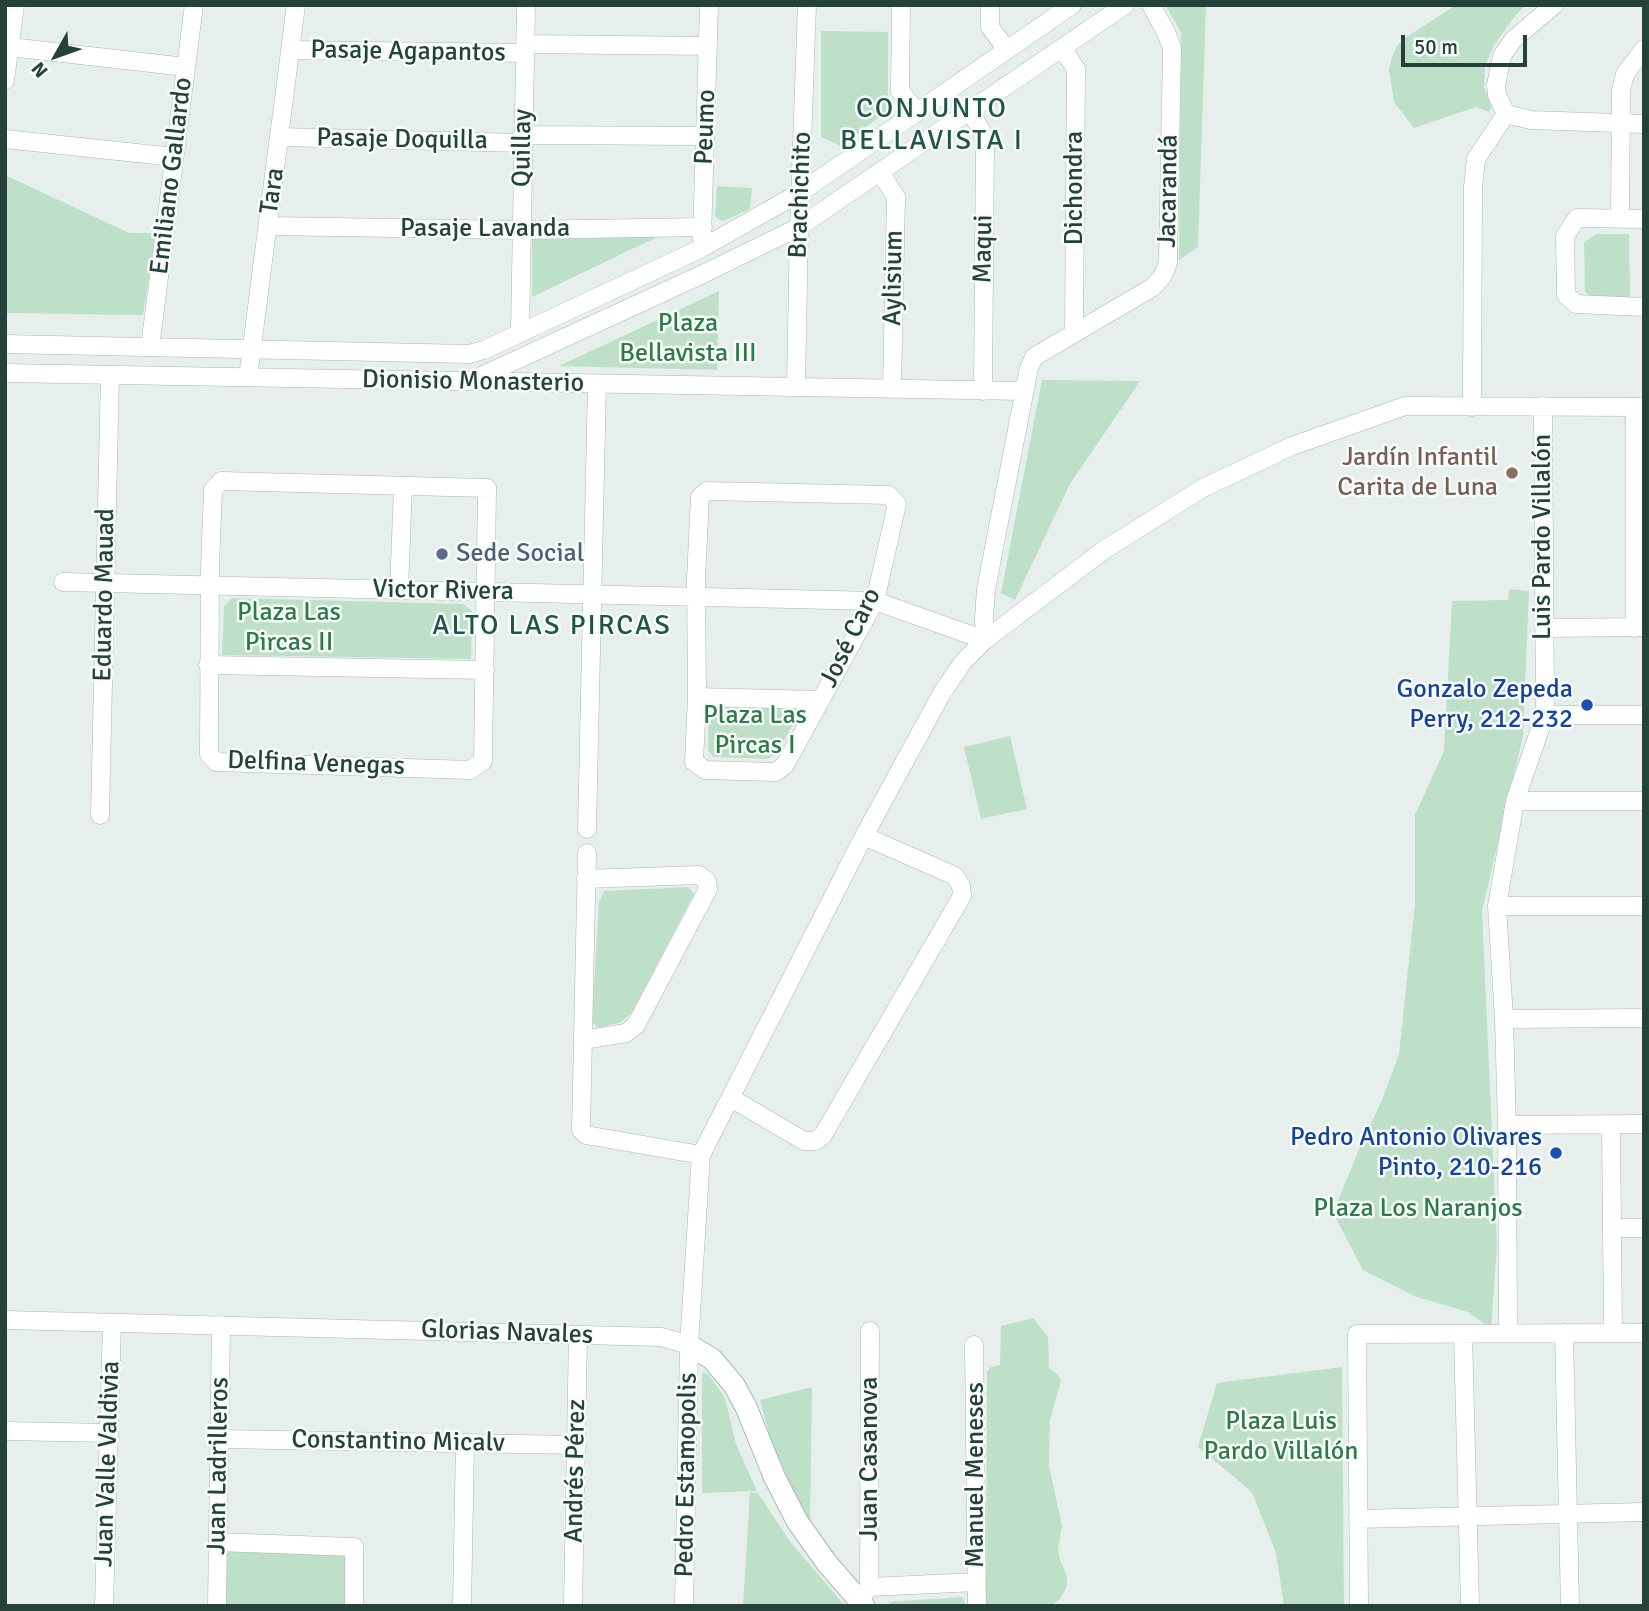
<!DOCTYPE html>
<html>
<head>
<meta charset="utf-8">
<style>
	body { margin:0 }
	#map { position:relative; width:1649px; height:1611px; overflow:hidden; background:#e6efeb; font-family:Signika,sans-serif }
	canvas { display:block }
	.frame { position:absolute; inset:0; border:7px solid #24423a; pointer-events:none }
	.north { position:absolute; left:21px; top:21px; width:70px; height:70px; -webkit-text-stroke:5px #f7fbf9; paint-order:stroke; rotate:230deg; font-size:19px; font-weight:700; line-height:28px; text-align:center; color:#24423a }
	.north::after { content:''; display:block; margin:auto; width:24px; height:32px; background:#24423a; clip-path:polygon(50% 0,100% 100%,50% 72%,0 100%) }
	.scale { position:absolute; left:1401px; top:35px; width:126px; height:32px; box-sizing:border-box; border:4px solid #24423a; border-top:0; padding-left:9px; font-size:21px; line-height:24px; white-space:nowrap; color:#24423a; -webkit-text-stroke:5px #f7fbf9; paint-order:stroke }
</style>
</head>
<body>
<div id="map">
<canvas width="1649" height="1611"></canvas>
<div class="frame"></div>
<div class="north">N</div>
<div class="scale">50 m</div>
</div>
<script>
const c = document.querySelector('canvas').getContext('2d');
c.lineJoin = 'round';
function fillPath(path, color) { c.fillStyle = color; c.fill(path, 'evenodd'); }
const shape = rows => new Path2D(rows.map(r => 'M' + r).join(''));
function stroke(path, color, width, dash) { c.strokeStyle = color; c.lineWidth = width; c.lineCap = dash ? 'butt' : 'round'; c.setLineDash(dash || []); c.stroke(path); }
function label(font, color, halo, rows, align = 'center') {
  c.font = font + ' Signika,sans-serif'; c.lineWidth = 5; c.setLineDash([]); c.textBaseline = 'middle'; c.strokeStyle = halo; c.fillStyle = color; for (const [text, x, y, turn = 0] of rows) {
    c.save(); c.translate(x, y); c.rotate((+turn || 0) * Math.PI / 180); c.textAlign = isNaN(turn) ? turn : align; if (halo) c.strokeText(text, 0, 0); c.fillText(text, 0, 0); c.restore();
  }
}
const green = shape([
	[1165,5,1206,5,1198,247,1179,260,1181,32],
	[1456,5,1526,5,1514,17,1493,47,1485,67,1484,87,1492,107,1489,112,1476,107,1414,128,1394,102,1389,69,1392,57,1397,46,1405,38],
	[821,31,888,32,888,110,841,146,821,137],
	[5,175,129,233,156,233,143,315,5,313],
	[717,186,752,188,750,209,723,221,718,219,715,216],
	[1596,234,1629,234,1630,297,1592,297,1585,292,1584,242],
	[663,235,634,248,532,297,532,237],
	[719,291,717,370,559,366,636,330],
	[1042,380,1140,381,1070,484,1015,600,1001,593],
	[1509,589,1529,591,1523,736,1482,911,1497,1245,1491,1329,1468,1312,1414,1296,1363,1270,1333,1213,1360,1147,1382,1100,1399,1054,1415,904,1415,815,1444,751,1452,601,1508,600],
	[232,598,463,604,472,611,471,659,222,655,224,606],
	[709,704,803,706,777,753,768,759,714,757,708,751],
	[1010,736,1027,809,981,819,964,747],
	[689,887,694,894,632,1012,622,1022,598,1028,592,1022,599,902,604,891],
	[1033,1318,1048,1337,1049,1368,1056,1373,1061,1381,1050,1420,1049,1465,1062,1526,1058,1549,1060,1560,1067,1576,1067,1586,1060,1599,1051,1606,986,1606,987,1372,991,1367,1000,1365,1001,1326],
	[1342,1367,1344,1606,1284,1606,1276,1553,1252,1492,1198,1447,1217,1383],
	[702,1372,709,1375,725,1398,736,1444,757,1491,702,1493],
	[812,1387,810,1525,776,1460,760,1400],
	[750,1492,758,1493,788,1539,845,1606,743,1606],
	[225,1550,346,1551,346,1606,225,1606],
	[962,1597,966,1606,892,1606,888,1602]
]);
const street = shape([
	[901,5,900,91,917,112],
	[990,5,990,27,1007,50],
	[525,44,708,46],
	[10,47,186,67],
	[1062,48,1076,69,1074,332],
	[291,50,525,53],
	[5,80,15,5],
	[970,111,985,137,983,391],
	[1506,114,1531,120,1644,124],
	[1506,114,1497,95,1496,85,1502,56,1513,40,1554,5],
	[523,135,705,136],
	[280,137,523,143],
	[5,139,174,157],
	[880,172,896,197,892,389],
	[1620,219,1621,90,1625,74,1644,49],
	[1644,219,1577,218,1565,236,1566,295,1576,304,1644,307],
	[268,226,522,230,703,227],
	[702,238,709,5],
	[520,332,526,5],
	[5,344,469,354,484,350,702,248,801,192,1072,5],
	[150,347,194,5],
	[5,373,1024,391],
	[248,377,296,5],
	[475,379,703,274,799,227,1125,5],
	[796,386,799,227,807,5],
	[1472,407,1473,187,1476,159,1506,114],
	[221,481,487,488,483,761,470,770,216,762,209,754,210,569,213,490,221,481],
	[707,491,889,495,897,504,875,601,785,765,776,772,705,770,694,762,697,697,696,578,700,497,707,491],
	[63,582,875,601,985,640,984,618,986,589,1029,368,1034,357,1153,287,1162,277,1168,263,1172,48,1166,32,1151,5],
	[399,589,403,486],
	[1544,628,1644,627],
	[1635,628,1635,407],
	[208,665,485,670],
	[697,697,821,700],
	[1545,715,1644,715],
	[1515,801,1644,801],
	[100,815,110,375],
	[587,829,597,384],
	[587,853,581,1130,586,1135,701,1155],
	[1497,906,1644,906],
	[1504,1019,1644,1018],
	[583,1040,626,1033,636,1025,708,889,707,881,699,875,586,879],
	[731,1098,804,1141,815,1141,823,1135,962,896,961,886,955,876,864,836],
	[1611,1124,1613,1333],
	[1507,1125,1644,1124],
	[1612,1228,1644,1228],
	[5,1320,661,1337,689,1345],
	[1508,1333,1507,1125,1504,1019,1497,906,1515,801,1545,715,1543,406],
	[1564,1333,1570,1606],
	[1463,1334,1470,1606],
	[974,1345,977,1606],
	[5,1431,109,1433],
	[219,1439,577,1445],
	[1358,1519,1644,1512],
	[218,1542,354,1547,354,1606],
	[869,1587,977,1582],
	[859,1601,869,1587,870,1331],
	[104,1606,112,1323],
	[217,1606,221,1325],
	[462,1606,465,1444],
	[573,1606,578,1335],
	[684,1606,689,1345,701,1155,864,836,942,693,963,662,985,640,1104,550,1203,488,1292,446,1405,406,1644,407],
	[1359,1606,1357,1334,1644,1333]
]);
const secondary = shape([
	[689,1345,712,1359,734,1385,746,1407,774,1476,797,1521,826,1562,864,1606]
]);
const markers = [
	[1512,473,7,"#8d6e63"],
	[442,554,7,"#5c6f8a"],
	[1587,705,7,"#1a4fb4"],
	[1556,1153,7,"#1a4fb4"]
];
const streetNames = [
	["Pasaje Agapantos",408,52,1],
	["Peumo",706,127,-88],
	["Pasaje Doquilla",402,140,1],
	["Quillay",523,148,-89],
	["Emiliano Gallardo",172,176,-83],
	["Dichondra",1075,188,-90],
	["Tara",273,191,-82],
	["Jacarandá",1169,191,-89],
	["Brachichito",801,195,-88],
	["Pasaje Lavanda",485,229],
	["Maqui",984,249,-89],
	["Aylisium",894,278,-89],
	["Dionisio Monasterio",473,382,1],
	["Luis Pardo Villalón",1543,537,-90],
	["Victor Rivera",443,591,1],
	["Eduardo Mauad",105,595,-89],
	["José Caro",851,638,-64],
	["Delfina Venegas",316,764,2],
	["Glorias Navales",507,1333,2],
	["Constantino Micalv",398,1442,1],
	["Juan Casanova",870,1459,-90],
	["Juan Valle Valdivia",108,1464,-88],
	["Juan Ladrilleros",219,1466,-89],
	["Andrés Pérez",576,1471,-89],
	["Pedro Estamopolis",687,1475,-89],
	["Manuel Meneses",976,1475,-90]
];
const parkNames = [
	["Plaza",688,324],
	["Bellavista III",688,354],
	["Plaza Las",289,613],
	["Pircas II",289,643],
	["Plaza Las",755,716],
	["Pircas I",755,746],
	["Plaza Los Naranjos",1418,1209],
	["Plaza Luis",1281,1422],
	["Pardo Villalón",1281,1452]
];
const educationNames = [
	["Jardín Infantil",1498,458],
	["Carita de Luna",1498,488]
];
const serviceNames = [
	["Sede Social",456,554]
];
const transitNames = [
	["Gonzalo Zepeda",1573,690],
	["Perry, 212-232",1573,720],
	["Pedro Antonio Olivares",1542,1138],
	["Pinto, 210-216",1542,1168]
];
const neighbourhoodNames = [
	["CONJUNTO",932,110],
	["BELLAVISTA I",932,142],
	["ALTO LAS PIRCAS",552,627]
];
fillPath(green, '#bfe0c8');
stroke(street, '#a8b8b2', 19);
stroke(secondary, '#a4bbb3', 23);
stroke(street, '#fff', 18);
stroke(secondary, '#fff', 21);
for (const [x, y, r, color] of markers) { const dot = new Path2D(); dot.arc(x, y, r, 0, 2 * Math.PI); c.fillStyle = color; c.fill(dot); stroke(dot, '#f7fbf9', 2.5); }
label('26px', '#24423a', '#f7fbf9', streetNames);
label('26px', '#2d7a4b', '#f7fbf9', parkNames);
label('26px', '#785e54', '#f7fbf9', educationNames, 'right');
label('26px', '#4e5e75', '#f7fbf9', serviceNames, 'left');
label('26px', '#164399', '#f7fbf9', transitNames, 'right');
c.letterSpacing = '2px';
label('28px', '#1f5548', '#f7fbf9', neighbourhoodNames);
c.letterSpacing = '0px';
</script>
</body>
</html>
